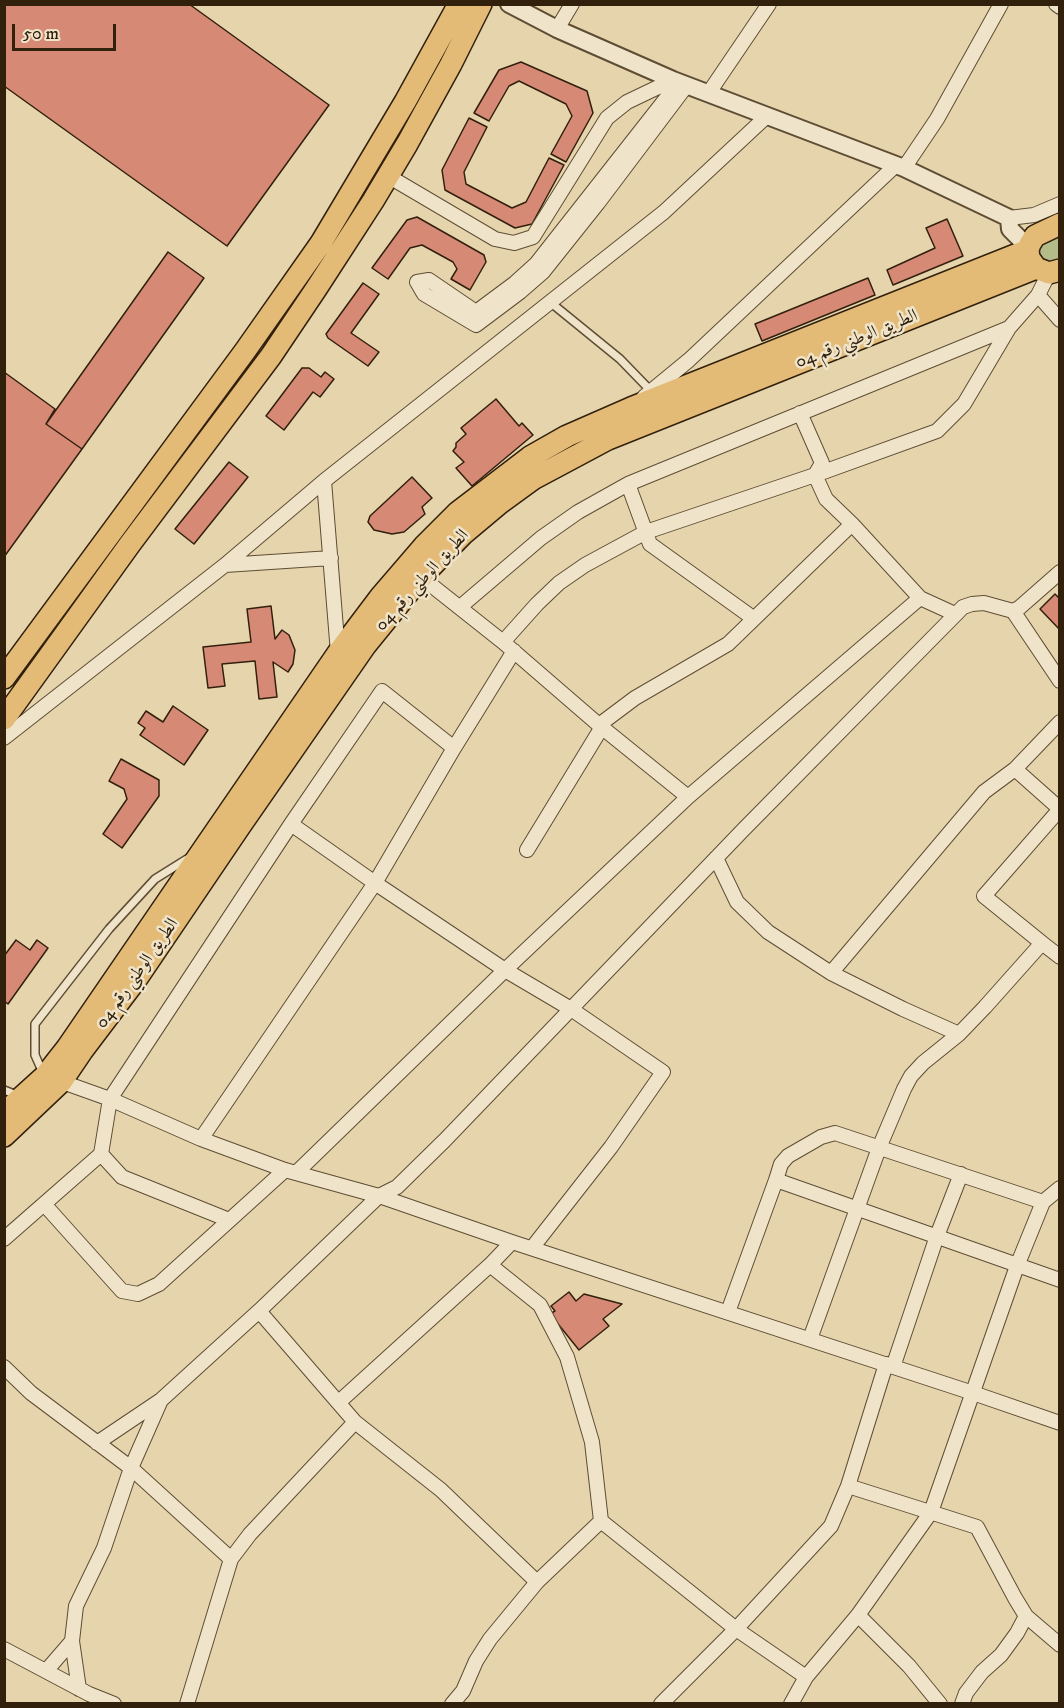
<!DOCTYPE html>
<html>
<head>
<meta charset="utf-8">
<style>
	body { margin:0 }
	#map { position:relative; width:1064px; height:1708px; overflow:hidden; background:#e6d5ac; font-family:"IM FELL DW Pica",serif }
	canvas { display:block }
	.frame { position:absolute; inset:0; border:6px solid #31200c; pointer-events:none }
	.scale { position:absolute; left:12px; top:24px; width:104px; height:27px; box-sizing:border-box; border:3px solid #31200c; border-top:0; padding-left:8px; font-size:18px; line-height:21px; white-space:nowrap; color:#31200c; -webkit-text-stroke:4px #efe4c9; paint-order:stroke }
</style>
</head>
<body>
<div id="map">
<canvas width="1064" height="1708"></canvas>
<div class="frame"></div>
<div class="scale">50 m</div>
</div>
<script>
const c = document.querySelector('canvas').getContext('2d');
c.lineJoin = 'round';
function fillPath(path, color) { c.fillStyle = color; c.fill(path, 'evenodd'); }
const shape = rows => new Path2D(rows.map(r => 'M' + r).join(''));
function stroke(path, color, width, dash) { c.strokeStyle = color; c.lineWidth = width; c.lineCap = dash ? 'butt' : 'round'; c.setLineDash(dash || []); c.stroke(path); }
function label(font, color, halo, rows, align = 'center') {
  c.font = font + ' "IM FELL DW Pica",Amiri,serif'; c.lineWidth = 5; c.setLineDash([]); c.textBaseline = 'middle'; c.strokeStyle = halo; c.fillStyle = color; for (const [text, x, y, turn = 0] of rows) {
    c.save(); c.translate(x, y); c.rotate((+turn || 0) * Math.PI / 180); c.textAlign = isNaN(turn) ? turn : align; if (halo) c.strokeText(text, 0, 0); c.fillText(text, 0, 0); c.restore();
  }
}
const green = shape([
	[1059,231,1059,258,1048,262,1041,261,1035,248]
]);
const building = shape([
	[4,4,189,4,329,105,227,246,4,86,4,4],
	[521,62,587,91,593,113,566,162,551,154,572,116,566,104,519,81,509,86,489,121,474,113,499,70,521,62],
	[469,118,487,127,464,172,466,184,512,208,526,202,549,158,564,165,532,224,515,228,445,190,442,170,469,118],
	[417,217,484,255,486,262,470,290,451,279,457,269,453,262,422,245,410,248,388,279,372,268,407,220,417,217],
	[947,219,963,256,893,285,887,270,935,248,926,228,947,219],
	[168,252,204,278,82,449,46,424,168,252],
	[868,278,875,295,762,341,755,324,868,278],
	[363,283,379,294,351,333,379,352,368,366,328,338,326,334,363,283],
	[302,368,309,368,321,377,325,372,334,379,320,397,313,392,284,430,266,416,302,368],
	[4,372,55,409,46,424,82,449,4,557,4,372],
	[496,399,519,426,522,423,533,435,472,486,456,468,464,462,453,451,456,447,456,443,466,434,461,428,496,399],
	[229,462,248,477,194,544,175,529,229,462],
	[412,477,432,498,422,507,425,514,404,532,392,534,374,530,368,522,370,516,412,477],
	[1055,594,1060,599,1060,630,1040,609,1055,594],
	[271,606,275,639,282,630,289,635,295,650,293,664,288,672,273,662,277,697,259,699,255,661,222,664,225,686,208,688,203,647,251,642,247,609,271,606],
	[173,706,208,730,184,765,140,735,145,728,138,723,146,711,163,722,173,706],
	[121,759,159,780,159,796,122,848,103,834,127,799,124,789,109,781,121,759],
	[16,940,30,950,37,940,48,948,8,1004,4,1001,4,956,16,940],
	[569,1292,576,1301,584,1294,622,1304,603,1319,609,1326,579,1350,550,1314,555,1311,551,1306,569,1292]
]);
const service = shape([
	[550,302,620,359,651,391],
	[43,1073,35,1055,35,1024,109,929,155,879,187,859],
	[4,1090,19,1096]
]);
const minor = shape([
	[1056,4,1060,7],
	[557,29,572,4],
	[679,82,536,264,515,283,476,312,429,280,417,282,424,294,476,325,520,292,543,272,598,203,687,85],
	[708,94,769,4],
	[904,168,937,119,1001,4],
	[388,176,495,239,514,243,533,237,607,118,627,102,673,80],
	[1009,218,1034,215,1060,204],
	[1038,295,1060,320],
	[644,397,689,360,896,165],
	[800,413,822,463,815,475,826,499,852,524,920,598],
	[324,481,338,653],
	[628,484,650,544,753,618],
	[225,565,331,558],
	[421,577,503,642,599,725,688,797],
	[460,607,541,538,578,512,628,484,1009,328],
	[1013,611,1060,681],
	[503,642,537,604,559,583,585,565,646,532,815,475,937,431,964,404,1009,328,1038,295,1049,273],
	[599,725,635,698,728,644,852,524],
	[4,738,225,565,324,481,664,212,767,116],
	[291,824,375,883,505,970,571,1009,663,1072,611,1147,532,1248],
	[527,850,602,727],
	[716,858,737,902,768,932,831,973,903,1009,959,1034],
	[1042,943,1060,957],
	[831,973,984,792,1015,769],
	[54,1079,110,1099,201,1139,285,1170,379,1196,512,1242,973,1393,1060,1423],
	[201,1139,375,883,454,748,514,651],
	[101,1154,122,1177,229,1220],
	[296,1173,505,970,688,797,920,598,955,614],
	[776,1180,781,1164,788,1156,821,1137,835,1133,1043,1202],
	[44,1204,122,1291,138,1294,159,1284,285,1170],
	[4,1239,101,1154,110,1099,291,824,382,691,454,748],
	[490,1265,540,1305,567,1357,592,1442,601,1521],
	[259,1311,355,1422,441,1490,537,1582],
	[728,1312,776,1180,1060,1280],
	[810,1339,879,1148,904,1089,911,1076,923,1063,959,1034,985,1007,1042,943,984,896,1060,809,1015,769,1060,722],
	[4,1367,31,1393,131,1468,231,1559],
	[893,1367,937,1236,961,1174],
	[339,1402,490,1265,512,1242],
	[97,1443,161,1400,259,1311,379,1196,397,1187,445,1140,744,829,963,607,972,604,984,603,1013,611,1019,608,1060,572],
	[848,1486,977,1527,1015,1598,1026,1616,1060,1645],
	[858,1615,909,1666,940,1704],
	[4,1649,89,1694,114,1704],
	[46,1671,72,1641],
	[79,1689,72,1641,76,1606,104,1548,131,1468,161,1400],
	[187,1704,231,1559,250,1534,355,1422],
	[452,1704,463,1691,476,1661,490,1639,537,1582,601,1521,736,1629,806,1677],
	[661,1704,736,1629,831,1526,848,1486,886,1364],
	[791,1704,806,1677,858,1615,931,1512,1017,1266,1043,1202,1060,1188],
	[962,1704,966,1693,982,1672,1001,1655,1017,1633,1026,1616]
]);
const tertiary = shape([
	[509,4,557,29,673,80,904,168,1009,218,1010,229,1024,243,1030,244]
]);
const primary = shape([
	[4,678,245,351,321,243,405,102,459,4],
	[4,719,130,544,271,356,316,289,373,201,407,144,451,64,481,4]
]);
const trunk = shape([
	[1060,224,1035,236,1030,244,1028,250,1029,258,1036,268,1049,273,1060,270],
	[4,1113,45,1076,67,1048,338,653,381,596,424,546,458,512,530,457,567,436,631,408,1028,250],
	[4,1136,61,1082,82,1051,135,981,240,826,365,646,421,577,463,534,500,503,533,479,608,439,1036,268]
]);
const streetNames = [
	["الطريق الوطني رقم 04",857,340,-22],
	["الطريق الوطني رقم 04",423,581,-48],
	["الطريق الوطني رقم 04",138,974,-55]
];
fillPath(green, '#b4bd8a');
fillPath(building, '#d68975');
stroke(building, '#31200c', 1.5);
stroke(service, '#5e4d34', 10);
stroke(minor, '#5e4d34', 16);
stroke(tertiary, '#5e4d34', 20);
stroke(primary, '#31200c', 24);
stroke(trunk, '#31200c', 24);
stroke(service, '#efe4c9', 7);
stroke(minor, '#efe4c9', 14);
stroke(tertiary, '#efe4c9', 16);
stroke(primary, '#e3ba76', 21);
stroke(trunk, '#e3ba76', 21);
label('18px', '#31200c', '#efe4c9', streetNames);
</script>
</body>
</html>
